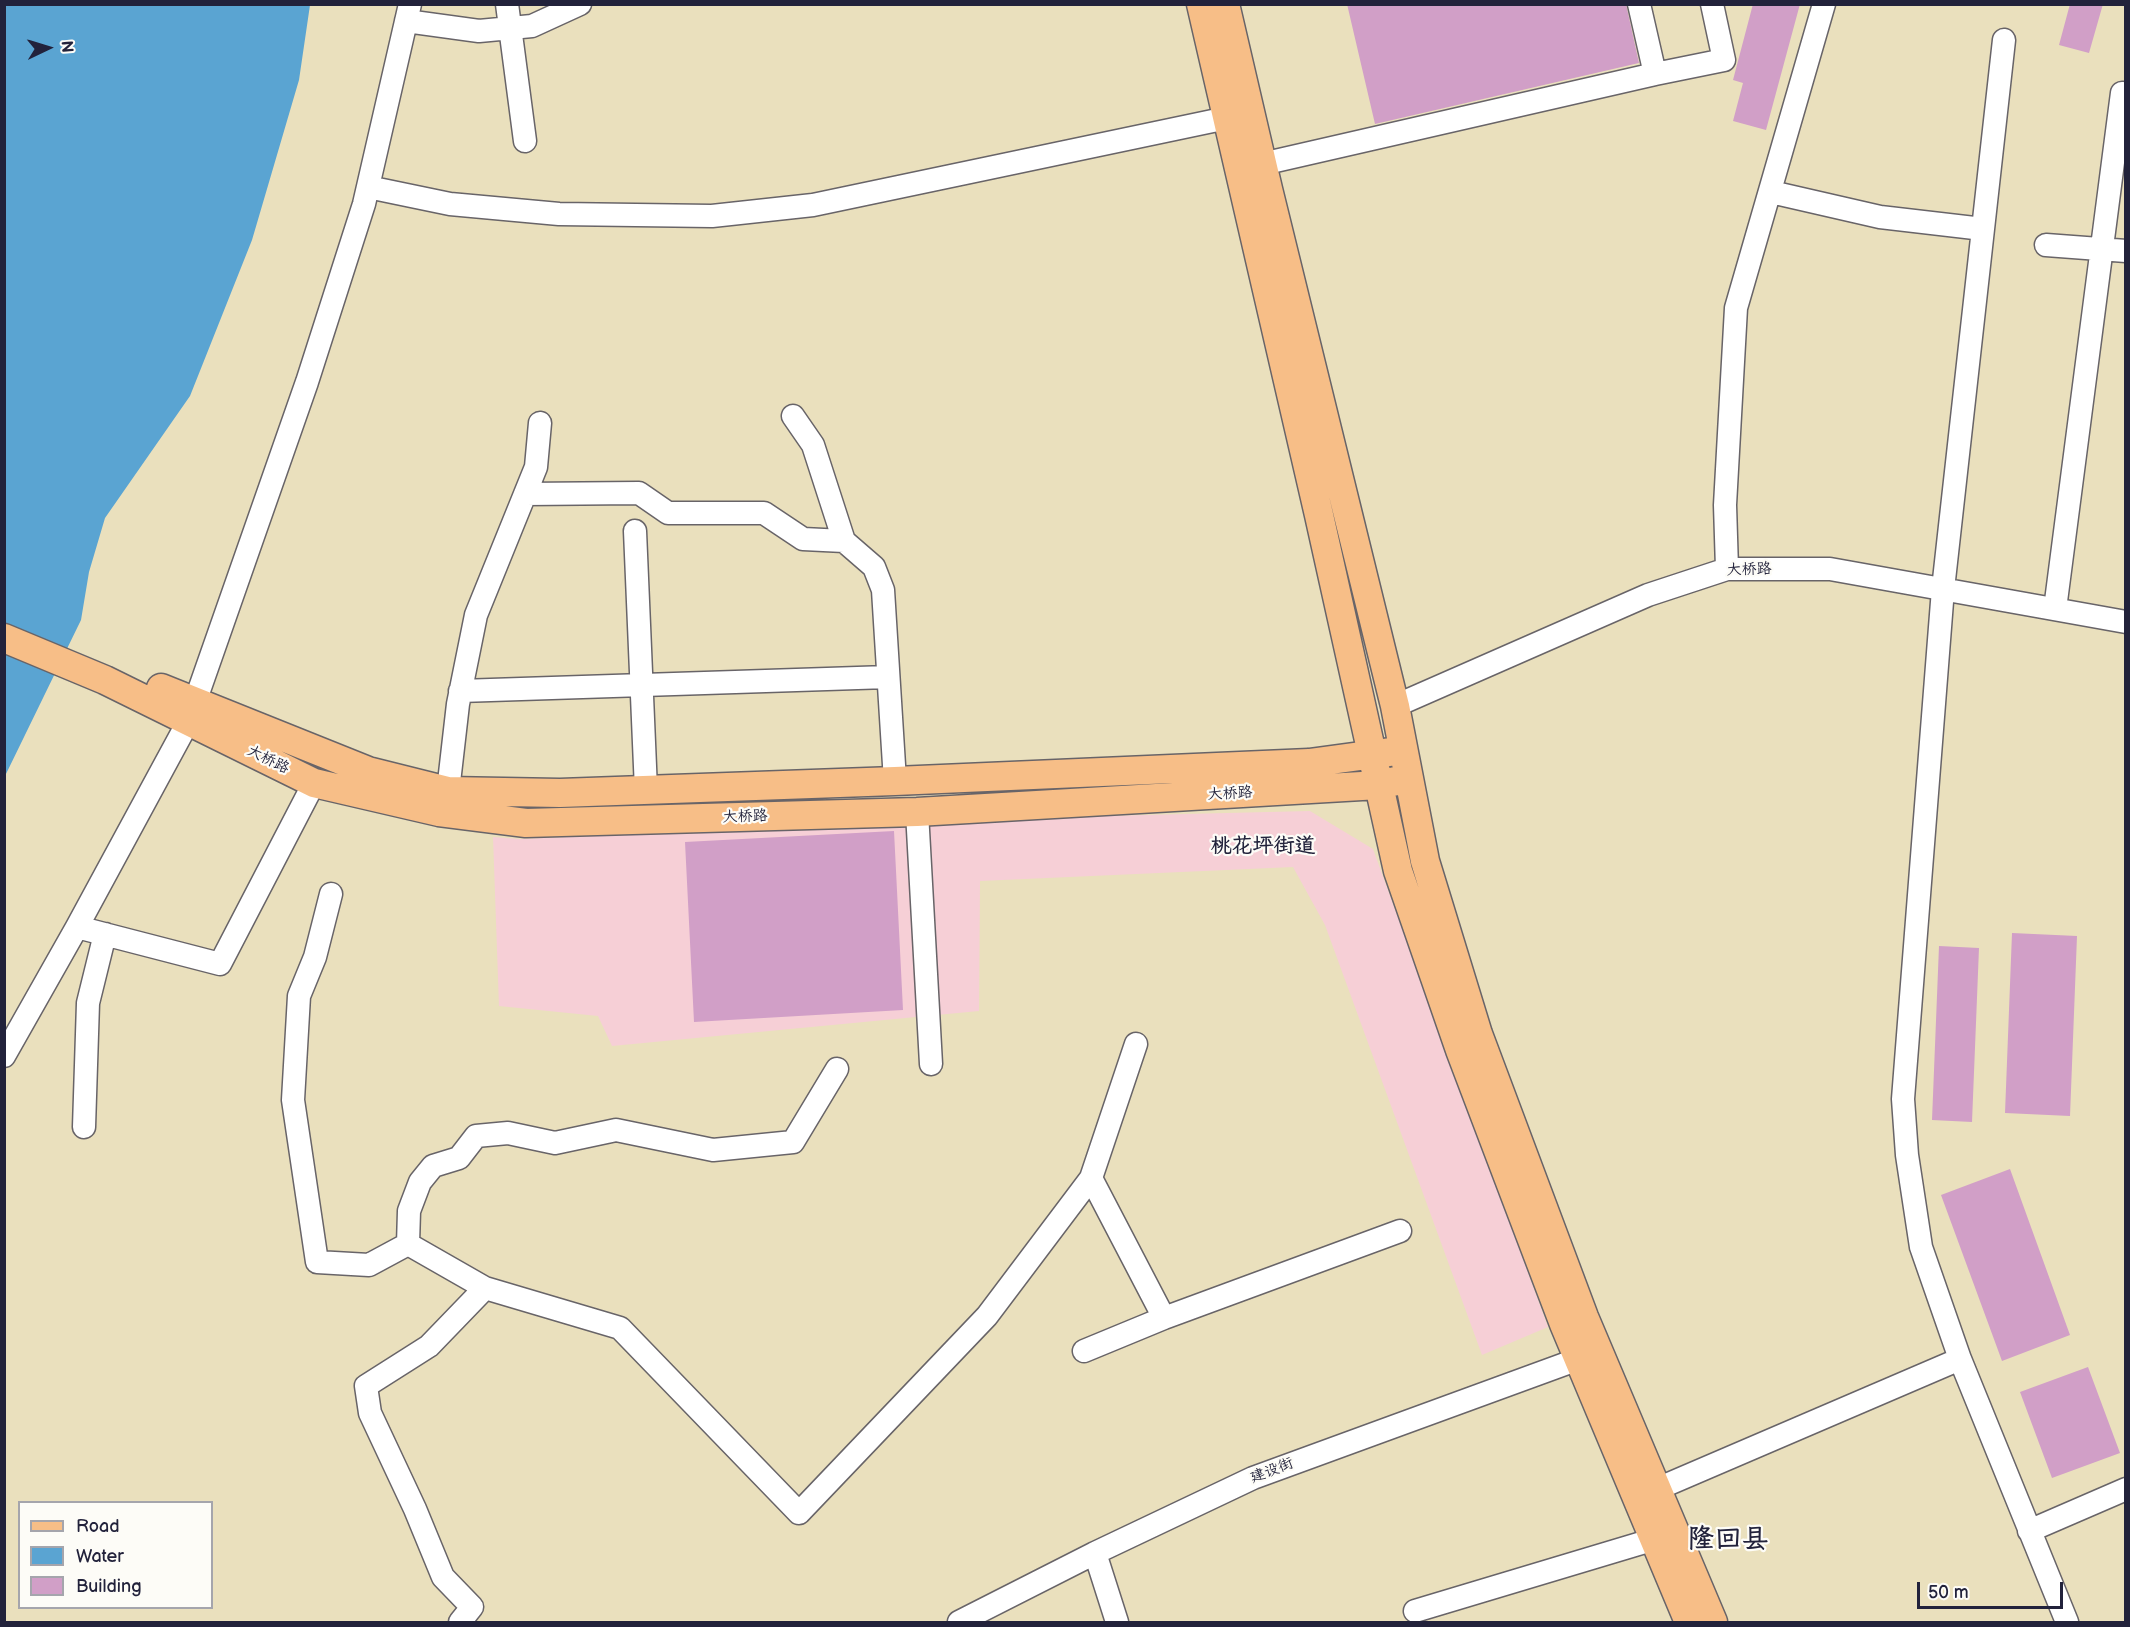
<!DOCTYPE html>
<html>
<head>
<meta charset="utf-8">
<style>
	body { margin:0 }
	#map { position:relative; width:2130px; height:1627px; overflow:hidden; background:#eae0bd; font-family:"Balsamiq Sans",sans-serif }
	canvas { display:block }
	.frame { position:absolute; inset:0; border:6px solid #22223b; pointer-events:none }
	.legend { position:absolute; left:18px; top:1501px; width:195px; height:108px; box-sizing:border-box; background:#fdfcf7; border:2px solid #a5a5ac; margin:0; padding:8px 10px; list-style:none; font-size:18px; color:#22223b }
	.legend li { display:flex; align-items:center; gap:12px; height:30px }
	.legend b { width:30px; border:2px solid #a5a5ac }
	.north { position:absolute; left:18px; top:18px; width:60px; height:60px; -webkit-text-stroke:4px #fdfcf7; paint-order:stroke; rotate:86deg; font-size:16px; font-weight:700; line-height:24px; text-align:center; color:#22223b }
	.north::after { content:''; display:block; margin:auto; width:21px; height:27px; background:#22223b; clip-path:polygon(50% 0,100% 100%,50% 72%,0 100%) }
	.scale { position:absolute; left:1917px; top:1582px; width:146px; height:27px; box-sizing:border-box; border:3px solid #22223b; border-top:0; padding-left:8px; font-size:18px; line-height:21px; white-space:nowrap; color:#22223b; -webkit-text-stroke:4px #fdfcf7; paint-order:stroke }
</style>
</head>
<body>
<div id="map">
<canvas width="2130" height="1627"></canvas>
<div class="frame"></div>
<ul class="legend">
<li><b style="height:8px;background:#f7be87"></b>Road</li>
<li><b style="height:16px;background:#5aa4d2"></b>Water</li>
<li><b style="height:16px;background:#d19fc7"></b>Building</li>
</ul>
<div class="north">N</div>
<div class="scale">50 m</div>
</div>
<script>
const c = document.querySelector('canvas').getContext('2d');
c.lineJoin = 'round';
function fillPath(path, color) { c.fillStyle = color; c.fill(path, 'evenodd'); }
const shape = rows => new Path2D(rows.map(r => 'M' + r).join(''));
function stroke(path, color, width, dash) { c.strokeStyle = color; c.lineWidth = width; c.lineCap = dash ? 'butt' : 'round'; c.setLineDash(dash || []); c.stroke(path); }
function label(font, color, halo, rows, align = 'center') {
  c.font = font + ' "Balsamiq Sans","LXGW WenKai TC",sans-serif'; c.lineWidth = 4.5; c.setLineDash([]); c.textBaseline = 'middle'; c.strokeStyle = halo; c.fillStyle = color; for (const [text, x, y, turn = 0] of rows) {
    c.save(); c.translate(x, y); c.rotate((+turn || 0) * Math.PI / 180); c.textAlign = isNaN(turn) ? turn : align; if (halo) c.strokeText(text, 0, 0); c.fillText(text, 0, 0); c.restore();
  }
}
const built = shape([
	[1310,811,1373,849,1548,1327,1482,1355,1325,925,1293,867,980,881,979,1011,612,1046,598,1016,499,1006,493,837,520,839,1020,818]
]);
const water = shape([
	[5,5,310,5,299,80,252,240,190,396,105,518,89,572,81,620,5,776]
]);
const building = shape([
	[1347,4,1626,4,1639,63,1375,124],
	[1753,4,1800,4,1766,130,1733,121,1743,83,1733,80],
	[2070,4,2103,4,2089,53,2059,45],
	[894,831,903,1010,694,1022,685,842],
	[2012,933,2077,936,2070,1116,2005,1113],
	[1939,946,1979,948,1972,1122,1932,1120],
	[2010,1169,2070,1335,2002,1361,1941,1195],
	[2088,1367,2120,1453,2052,1478,2020,1392]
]);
const minor = shape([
	[507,4,525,141],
	[406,21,479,31,532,26,580,4],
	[1655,74,1724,60,1712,4],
	[1262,164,1655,74,1639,4],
	[368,187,450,204,559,214,712,216,813,205,1227,118,1242,112],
	[1771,192,1880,217,1983,229],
	[2046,245,2126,251],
	[793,416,813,445,844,541,874,567,883,590,895,781],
	[525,494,639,493,668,513,764,513,803,539,844,541],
	[635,531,646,790],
	[1727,569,1725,505,1736,308,1824,4],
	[2055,609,2122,93],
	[460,691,888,677],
	[1395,706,1648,595,1727,569,1830,569,2126,622],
	[448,791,458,704,476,615,536,467,540,423],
	[917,812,931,1064],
	[331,894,315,957,299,996,293,1100,317,1262,369,1265,408,1244,485,1288,620,1328,799,1513,987,1316,1091,1178],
	[77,927,220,964,314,783],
	[1136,1044,1091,1178,1164,1318],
	[4,1056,77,927,188,722,307,382,364,204,410,4],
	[84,1127,88,1003,105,934],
	[408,1244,409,1211,420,1182,433,1166,459,1158,476,1136,508,1133,555,1143,616,1130,713,1150,793,1142,837,1069],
	[1084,1351,1164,1318,1400,1231],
	[1960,1359,1921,1247,1907,1155,1903,1099,1943,589,2004,40],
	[1657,1489,1960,1359,2067,1622],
	[2029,1531,2126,1489],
	[1095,1553,1117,1622],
	[1415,1611,1655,1539],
	[460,1622,472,1607,443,1577,415,1509,370,1413,366,1386,429,1346,485,1288],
	[959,1622,1095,1553,1253,1478,1595,1353]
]);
const major = shape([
	[1201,4,1319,515,1398,871,1460,1050,1564,1324,1689,1622],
	[1225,4,1268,189,1395,706,1425,861,1478,1034,1584,1317,1713,1622],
	[4,638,105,680,314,783,439,812,526,823,917,812,1379,785,1396,781],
	[161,688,368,771,448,791,560,793,895,781,1309,763,1390,752]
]);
const streetNames = [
	["大桥路",1749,570,-2],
	["大桥路",268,760,26],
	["大桥路",1230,794,-3],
	["大桥路",745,817,-2],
	["建设街",1272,1471,-21]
];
const districtNames = [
	["桃花坪街道",1263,847]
];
const townNames = [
	["隆回县",1728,1540]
];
fillPath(built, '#f6cfd6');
fillPath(water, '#5aa4d2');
fillPath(building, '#d19fc7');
stroke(minor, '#686468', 25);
stroke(major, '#686468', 31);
stroke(minor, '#fff', 22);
stroke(major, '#f7be87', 28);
label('15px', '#22223b', '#fdfcf7', streetNames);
label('bold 21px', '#22223b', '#fdfcf7', districtNames);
label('bold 27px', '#22223b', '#fdfcf7', townNames);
</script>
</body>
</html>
